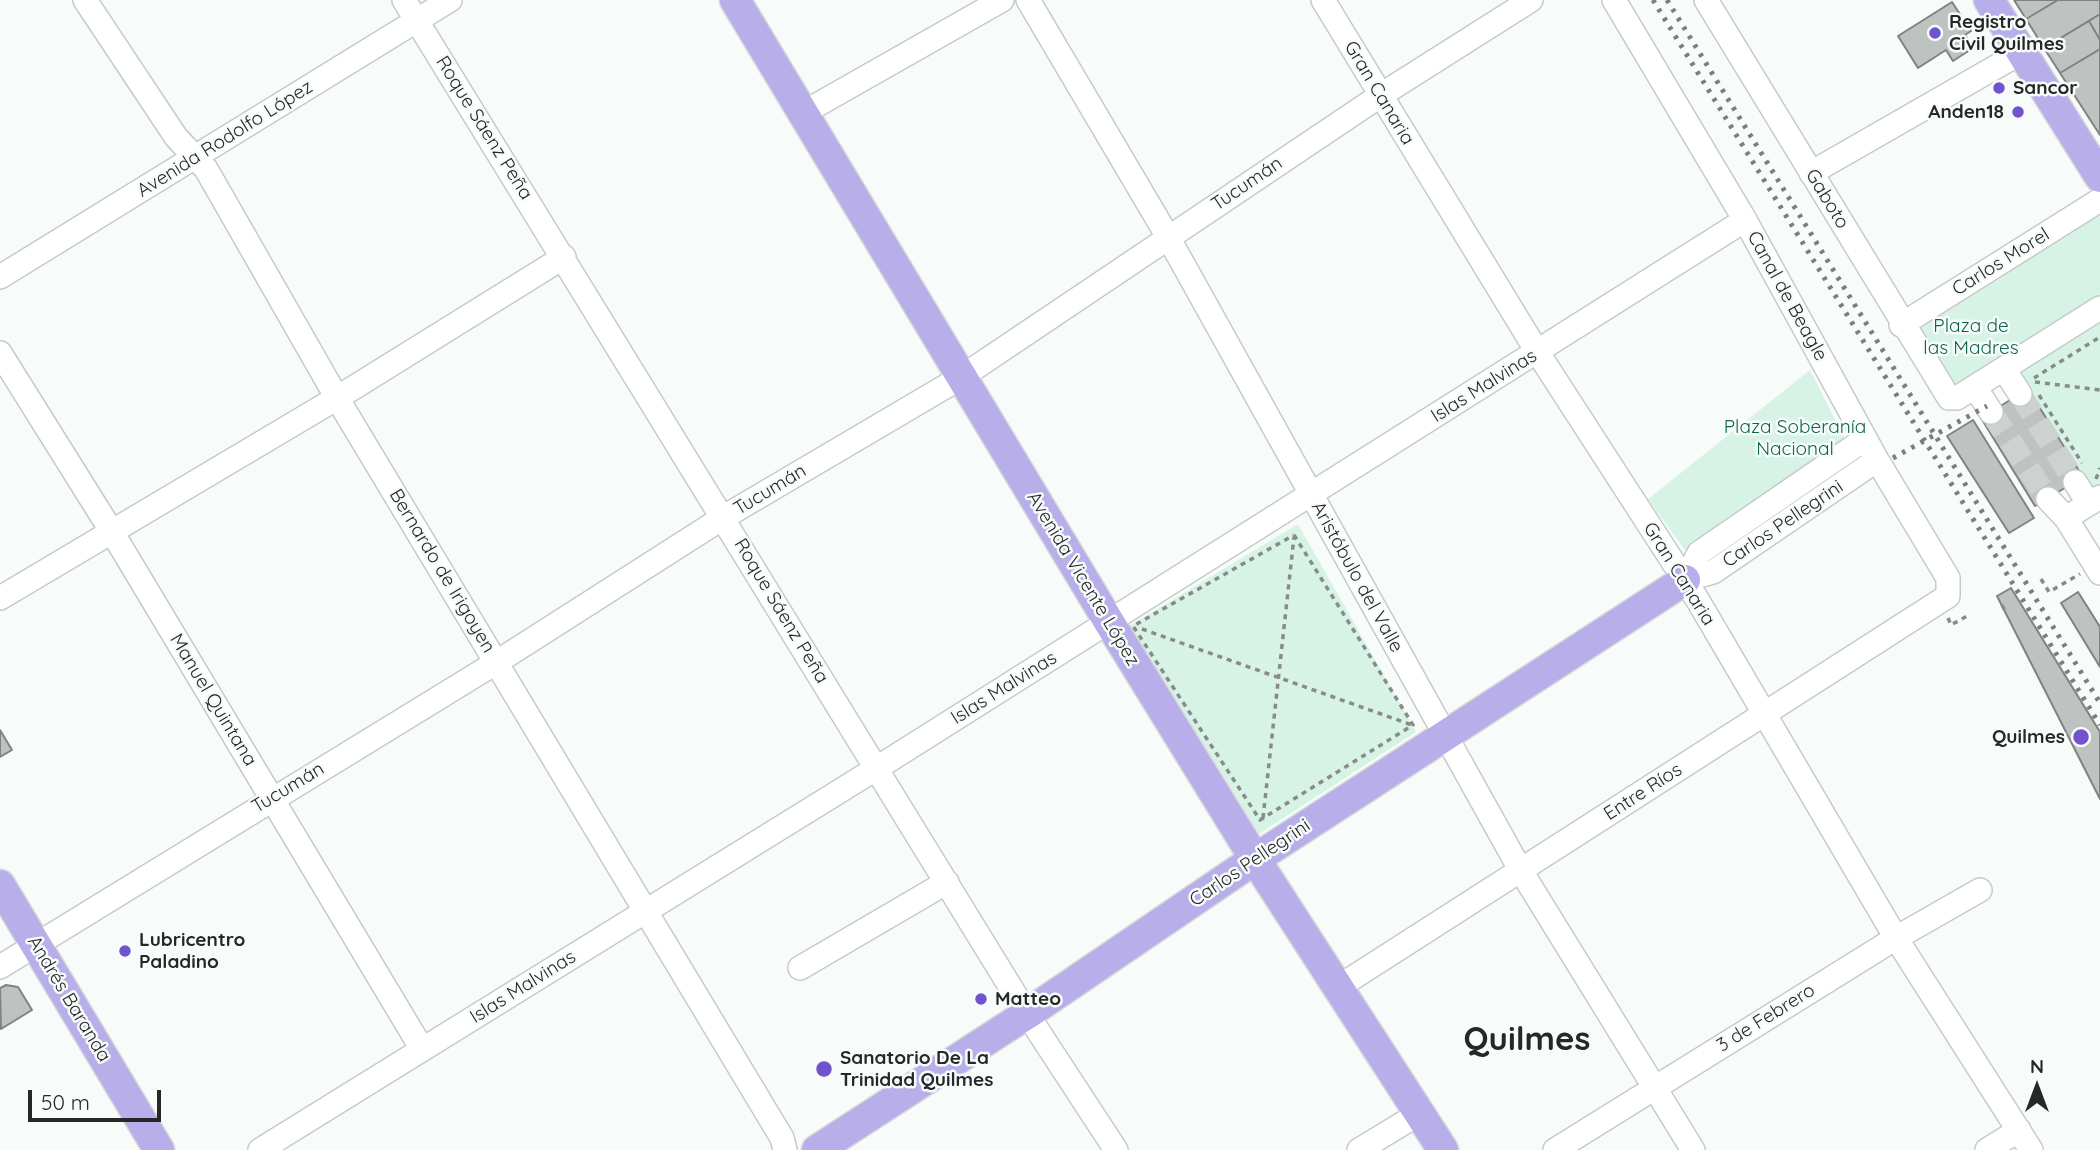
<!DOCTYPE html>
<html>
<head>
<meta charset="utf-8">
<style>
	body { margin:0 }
	#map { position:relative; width:2100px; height:1150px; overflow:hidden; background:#f7fcfa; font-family:Quicksand,sans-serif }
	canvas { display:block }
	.north { position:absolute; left:2002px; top:1052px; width:70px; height:70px; -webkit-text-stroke:5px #f7fcfa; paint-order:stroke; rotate:0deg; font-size:19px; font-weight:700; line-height:28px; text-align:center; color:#262827 }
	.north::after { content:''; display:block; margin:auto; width:24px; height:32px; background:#262827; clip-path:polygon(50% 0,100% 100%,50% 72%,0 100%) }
	.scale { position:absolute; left:28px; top:1090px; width:133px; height:32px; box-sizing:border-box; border:4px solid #262827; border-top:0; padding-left:9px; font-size:21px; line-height:24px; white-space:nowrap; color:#262827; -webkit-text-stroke:5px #f7fcfa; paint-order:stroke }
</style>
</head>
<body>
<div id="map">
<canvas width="2100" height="1150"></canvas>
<div class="north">N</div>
<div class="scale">50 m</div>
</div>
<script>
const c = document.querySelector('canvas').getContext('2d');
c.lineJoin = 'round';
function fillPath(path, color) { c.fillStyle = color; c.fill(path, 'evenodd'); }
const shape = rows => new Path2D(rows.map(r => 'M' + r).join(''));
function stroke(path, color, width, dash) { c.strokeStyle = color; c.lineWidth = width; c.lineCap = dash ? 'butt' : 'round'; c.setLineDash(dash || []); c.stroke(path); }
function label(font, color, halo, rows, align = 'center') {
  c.font = font + ' Quicksand,sans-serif'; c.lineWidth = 5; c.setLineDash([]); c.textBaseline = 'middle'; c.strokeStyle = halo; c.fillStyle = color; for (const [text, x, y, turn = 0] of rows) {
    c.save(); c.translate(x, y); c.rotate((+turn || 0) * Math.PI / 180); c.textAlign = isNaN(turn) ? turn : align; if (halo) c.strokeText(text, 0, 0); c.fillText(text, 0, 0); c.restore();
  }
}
const green = shape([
	[2096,213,2100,218,2100,295,1952,393,1910,333],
	[2100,318,2100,484,2092,489,2017,370],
	[1810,370,1851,451,1695,564,1648,499],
	[1298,524,1416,732,1259,834,1129,626]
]);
const building = shape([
	[2014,0,2058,0,2026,19,2014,0],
	[2058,0,2100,0,2100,14,2044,48,2026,19,2058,0],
	[1952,2,1971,31,1965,35,1973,48,1953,61,1946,50,1918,68,1898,36,1952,2],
	[2100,14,2100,40,2089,21,2100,14],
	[2089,21,2100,40,2100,49,2060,73,2044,48,2089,21],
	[2100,49,2100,135,2060,73,2100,49],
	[2028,389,2083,477,2035,506,1981,418,2028,389],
	[1973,420,2034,518,2009,533,1947,436,1973,420],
	[2011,588,2100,732,2100,799,1997,596,2011,588],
	[2078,592,2100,627,2100,667,2061,603,2078,592],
	[0,730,12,750,0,757,0,730],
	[6,985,18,987,32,1010,1,1029,0,988,6,985]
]);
const minorTunnel = shape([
	[2020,394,2075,482],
	[1991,412,2048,499]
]);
const path = shape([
	[2034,378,2100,337],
	[2035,382,2100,390],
	[2039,395,2082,463],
	[2096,479,2100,468],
	[1294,535,1413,725,1260,820,1133,626,1294,535],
	[2041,579,2049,592,2080,574],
	[2002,605,2006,612],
	[1948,618,1951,625,1967,616],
	[1142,629,1412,725],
	[1263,818,1294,537]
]);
const minor = shape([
	[85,0,176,137,206,169,337,398,782,1138,785,1150],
	[404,0,1027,1014,1116,1150],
	[1028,0,1168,237,1521,871,1693,1150],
	[1323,0,1538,353,1697,599,1896,938,2031,1150],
	[1706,0,1949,398,1957,398,2100,308],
	[803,113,1002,0],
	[1811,173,2022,52],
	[0,277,450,0],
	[1901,325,2100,200],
	[0,353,112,532,422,1049],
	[2004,369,2020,394],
	[1975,387,1991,412],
	[2075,482,2089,504],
	[2048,499,2066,518,2100,573],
	[2066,518,2100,497],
	[1685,580,1699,553,1865,439],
	[1685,580,1713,572,1877,460],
	[0,598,337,398,564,257],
	[0,967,497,662,724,517,960,378,1381,95,1531,0],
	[800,968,947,882],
	[1337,988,1948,596,1948,578,1877,460,1745,220,1614,0],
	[260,1150,877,768,1745,220],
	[1359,1150,1420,1113],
	[1555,1150,1896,938,1980,890],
	[1987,1150,2019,1130]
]);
const major = shape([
	[735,0,1109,622,1255,859,1443,1150],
	[1989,0,2100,177],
	[0,885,159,1150],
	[817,1150,1027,1014,1255,859,1685,580]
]);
const rail = shape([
	[1653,0,2100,725],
	[1667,0,2100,703],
	[1893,458,1987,406]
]);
const markers = [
	[1935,33,7,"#7053cd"],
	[1999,88,7,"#7053cd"],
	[2018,112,7,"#7053cd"],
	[2081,737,9,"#7053cd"],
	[125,951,7,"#7053cd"],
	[981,999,7,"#7053cd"],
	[824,1069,9,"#7053cd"]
];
const poiNames = [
	["Registro",1949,22],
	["Civil Quilmes",1949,44],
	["Sancor",2013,88],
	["Anden18",2004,112,"right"],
	["Quilmes",2065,737,"right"],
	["Lubricentro",139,940],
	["Paladino",139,962],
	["Matteo",995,999],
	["Sanatorio De La",840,1058],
	["Trinidad Quilmes",840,1080]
];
const streetNames = [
	["Gran Canaria",1379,93,59],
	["Roque Sáenz Peña",484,128,58],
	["Avenida Rodolfo López",225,139,-32],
	["Tucumán",1247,184,-34],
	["Gaboto",1827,199,59],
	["Carlos Morel",2001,262,-32],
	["Canal de Beagle",1787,296,61],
	["Islas Malvinas",1484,386,-32],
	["Tucumán",770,490,-31],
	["Carlos Pellegrini",1783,524,-34],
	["Bernardo de Irigoyen",442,571,59],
	["Gran Canaria",1679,574,58],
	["Aristóbulo del Valle",1357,577,61],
	["Avenida Vicente López",1083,579,59],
	["Roque Sáenz Peña",781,611,59],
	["Islas Malvinas",1004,688,-32],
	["Manuel Quintana",213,700,59],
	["Tucumán",288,788,-31],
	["Entre Ríos",1643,792,-33],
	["Carlos Pellegrini",1250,863,-34],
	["Islas Malvinas",523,987,-32],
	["Andrés Baranda",69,999,59],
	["3 de Febrero",1766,1018,-32]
];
const parkNames = [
	["Plaza de",1971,326],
	["las Madres",1971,348],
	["Plaza Soberanía",1795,427],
	["Nacional",1795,449]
];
const townNames = [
	["Quilmes",1527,1040]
];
fillPath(green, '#d6f3e6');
fillPath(building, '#bec3c1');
stroke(building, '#7f8482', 2);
stroke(minorTunnel, '#cdd2d0', 23, [23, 11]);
stroke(minor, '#c6cbc9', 26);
stroke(major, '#d8d8d8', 33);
stroke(path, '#888b8a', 3.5, [5, 5]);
stroke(minor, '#fff', 23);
stroke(major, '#b8aee9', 30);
stroke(rail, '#7b7e7d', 5, [3.5, 7]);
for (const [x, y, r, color] of markers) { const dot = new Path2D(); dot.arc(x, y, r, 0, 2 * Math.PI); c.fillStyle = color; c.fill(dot); stroke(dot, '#f7fcfa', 2.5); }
label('bold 19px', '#262827', '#f7fcfa', poiNames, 'left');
label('19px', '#262827', '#f7fcfa', streetNames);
label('19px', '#0f644c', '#f7fcfa', parkNames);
label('bold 33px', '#262827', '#f7fcfa', townNames);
</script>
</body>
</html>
